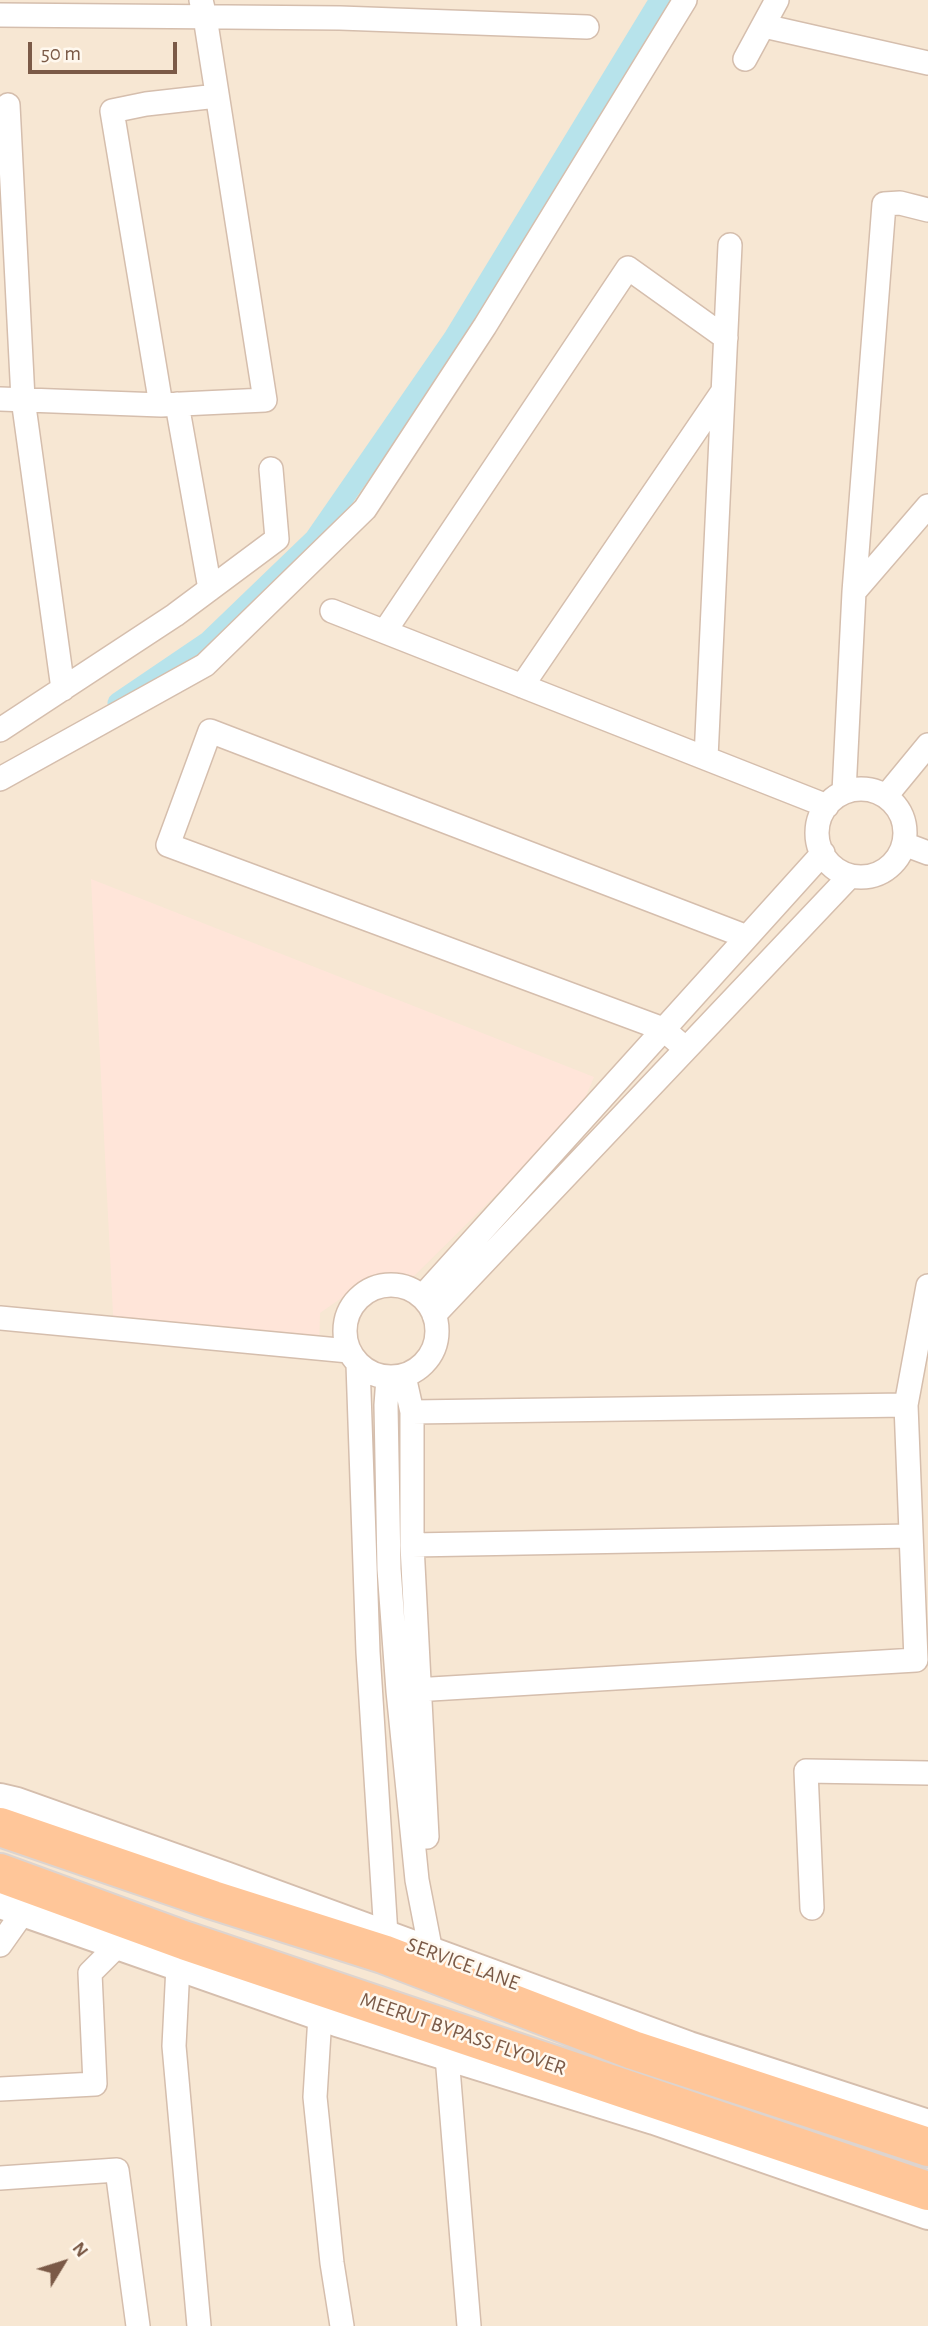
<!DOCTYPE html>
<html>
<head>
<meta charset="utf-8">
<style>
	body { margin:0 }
	#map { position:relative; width:928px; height:2326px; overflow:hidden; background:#fff5e6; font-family:"Alegreya Sans",sans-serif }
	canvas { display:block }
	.north { position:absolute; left:28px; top:2228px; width:70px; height:70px; -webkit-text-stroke:5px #fff8ee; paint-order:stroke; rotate:52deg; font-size:19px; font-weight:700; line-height:28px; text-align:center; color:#7b5a47 }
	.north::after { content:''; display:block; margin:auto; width:24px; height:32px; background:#7b5a47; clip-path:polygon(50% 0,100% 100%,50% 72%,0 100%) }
	.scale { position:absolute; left:28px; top:42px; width:149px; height:32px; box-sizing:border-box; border:4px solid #7b5a47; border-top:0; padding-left:9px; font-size:21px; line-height:24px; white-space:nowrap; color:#7b5a47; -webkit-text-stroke:5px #fff8ee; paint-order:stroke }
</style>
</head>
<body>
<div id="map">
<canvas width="928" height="2326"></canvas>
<div class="north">N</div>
<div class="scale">50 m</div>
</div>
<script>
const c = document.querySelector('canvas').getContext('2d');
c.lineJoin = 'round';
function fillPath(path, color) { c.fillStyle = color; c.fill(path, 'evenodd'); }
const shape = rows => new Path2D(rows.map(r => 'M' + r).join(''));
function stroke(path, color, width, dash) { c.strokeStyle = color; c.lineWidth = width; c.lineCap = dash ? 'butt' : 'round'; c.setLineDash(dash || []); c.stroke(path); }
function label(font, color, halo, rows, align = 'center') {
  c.font = font + ' "Alegreya Sans",sans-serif'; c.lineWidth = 5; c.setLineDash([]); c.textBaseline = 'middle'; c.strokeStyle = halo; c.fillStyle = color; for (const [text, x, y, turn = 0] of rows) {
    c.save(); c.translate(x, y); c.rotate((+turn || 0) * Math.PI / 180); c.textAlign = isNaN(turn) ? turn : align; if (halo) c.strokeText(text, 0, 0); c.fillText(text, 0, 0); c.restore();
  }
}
const residential = shape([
	[0,0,928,0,928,2326,0,2326]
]);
const commercial = shape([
	[91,879,594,1077,579,1113,404,1286,390,1285,350,1292,320,1313,319,1351,114,1334]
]);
const canal = shape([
	[118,703,208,642,315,539,454,338,660,0]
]);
const minor = shape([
	[201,0,205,17,265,400,161,405,112,111,146,104,217,96],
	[0,15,340,18,587,27],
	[764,26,928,63],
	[745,59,777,0],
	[8,105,23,399,63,689],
	[0,399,161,405],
	[177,404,210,589],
	[854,592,928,506],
	[332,611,827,806],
	[385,631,628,268,726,338],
	[522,686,723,391],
	[0,730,175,615,277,539,271,469],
	[706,758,730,245],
	[0,779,205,665,365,509,485,326,685,0],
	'817 833a44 44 0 1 1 88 0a44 44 0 1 1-88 0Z',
	[844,792,854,592,884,204,900,203,928,210],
	[886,796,928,745],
	[904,844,928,853],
	[686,1049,663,1029,168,845,210,731,747,937],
	'345 1331a46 46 0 1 1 92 0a46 46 0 1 1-92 0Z',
	[422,1297,823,853],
	[434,1315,850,876],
	[0,1318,349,1351],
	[358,1364,368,1652,386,1935,384,1951],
	[404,1376,412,1412,412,1545,427,1837],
	[388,1378,386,1405,389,1569,398,1691,417,1880,431,1952,427,1966],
	[412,1412,906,1405],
	[412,1545,911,1536],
	[398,1691,916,1660,906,1405,928,1286],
	[812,1908,806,1771,928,1773],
	[0,1945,24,1911],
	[178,1966,174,2046,199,2326],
	[320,2016,315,2097,332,2263,342,2326],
	[447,2056,469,2326],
	[0,2089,95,2084,90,1973,118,1945],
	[0,2178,117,2170,138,2326]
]);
const tertiary = shape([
	[0,1798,17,1802,228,1877,689,2046,928,2124],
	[0,1904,337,2022,654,2120,928,2215]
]);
const trunk = shape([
	[0,1827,213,1900,383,1954,633,2050,928,2147],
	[0,1873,186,1941,928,2191]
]);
const streetNames = [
	["SERVICE LANE",463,1964,20],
	["MEERUT BYPASS FLYOVER",463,2034,19]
];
fillPath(residential, '#f7e7d3');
fillPath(commercial, '#ffe5d9');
stroke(canal, '#b7e3eb', 21);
stroke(minor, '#d5bead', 26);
stroke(tertiary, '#d5bead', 32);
stroke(trunk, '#ddd4cf', 42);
stroke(minor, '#fff', 23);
stroke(tertiary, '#fff', 28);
stroke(trunk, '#ffc699', 38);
label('21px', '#7b5a47', '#fff8ee', streetNames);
</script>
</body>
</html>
